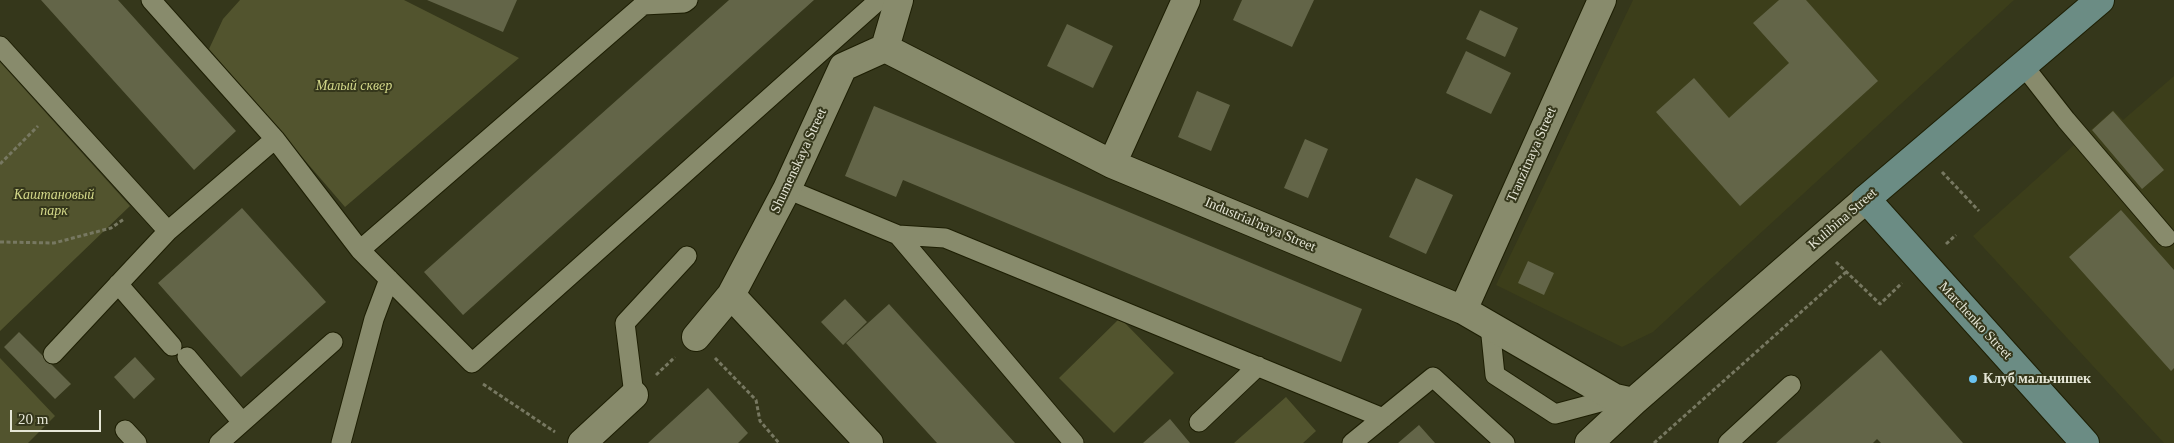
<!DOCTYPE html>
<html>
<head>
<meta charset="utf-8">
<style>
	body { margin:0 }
	#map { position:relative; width:2174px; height:443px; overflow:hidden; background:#35371b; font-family:"Times New Roman",serif }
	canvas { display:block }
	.scale { position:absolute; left:10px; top:410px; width:91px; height:22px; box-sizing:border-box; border:2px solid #e5e6d6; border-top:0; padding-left:6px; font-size:15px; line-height:18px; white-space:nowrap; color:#e5e6d6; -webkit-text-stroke:4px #35371b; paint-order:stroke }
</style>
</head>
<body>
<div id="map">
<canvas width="2174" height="443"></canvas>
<div class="scale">20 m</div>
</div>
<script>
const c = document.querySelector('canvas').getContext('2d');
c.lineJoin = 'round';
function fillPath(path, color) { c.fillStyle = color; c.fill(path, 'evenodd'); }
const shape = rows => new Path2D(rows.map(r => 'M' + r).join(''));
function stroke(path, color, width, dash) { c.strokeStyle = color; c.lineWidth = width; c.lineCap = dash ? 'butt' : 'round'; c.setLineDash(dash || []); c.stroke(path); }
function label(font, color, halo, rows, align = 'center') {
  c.font = font + ' "Times New Roman",serif'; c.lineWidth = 4; c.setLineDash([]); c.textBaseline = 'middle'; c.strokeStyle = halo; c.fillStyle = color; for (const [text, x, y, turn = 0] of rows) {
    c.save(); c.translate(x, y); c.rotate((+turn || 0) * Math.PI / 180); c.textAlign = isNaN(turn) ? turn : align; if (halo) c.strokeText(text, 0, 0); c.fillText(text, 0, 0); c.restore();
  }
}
const built = shape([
	[1633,0,2014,0,1653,332,1622,347,1496,285],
	[2174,76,2174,443,2164,443,1973,236,2113,110,2123,120]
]);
const green = shape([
	[240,0,404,0,519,58,345,207,209,49,223,19],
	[0,62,130,206,0,331],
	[1120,318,1174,373,1114,433,1059,378],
	[0,358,55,416,28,443,0,443],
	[1286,397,1316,431,1303,443,1234,443]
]);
const building = shape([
	[41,0,118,0,236,131,194,170],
	[427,0,517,0,503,32],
	[729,0,814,0,463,315,424,272],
	[1242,0,1314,0,1292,47,1233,20],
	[1779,0,1806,0,1878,81,1740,206,1656,112,1694,78,1729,118,1789,63,1753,23],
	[1480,10,1518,28,1505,57,1466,39],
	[1067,24,1113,46,1093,88,1047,66],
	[1466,51,1511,73,1491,114,1446,93],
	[1197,91,1230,105,1211,151,1178,137],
	[874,106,1362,309,1341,362,903,180,896,197,845,176],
	[2113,111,2164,170,2142,189,2092,130],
	[1305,139,1328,149,1308,198,1284,188],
	[1416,178,1453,195,1426,254,1389,237],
	[242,208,326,302,241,377,158,283],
	[2121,210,2174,270,2174,368,2171,371,2069,257],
	[1528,261,1554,273,1544,295,1518,283],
	[845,299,867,322,843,345,821,322],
	[889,304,919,337,1015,443,937,443,846,343],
	[19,332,71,384,55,399,4,347],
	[1881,350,1963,443,1881,443,1877,439,1873,443,1776,443],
	[135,357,155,379,134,399,114,377],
	[708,388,748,433,738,443,648,443],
	[1170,419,1190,443,1143,443],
	[1419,425,1435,443,1398,443]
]);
const path = shape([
	[0,164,38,126],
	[1942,172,1979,211],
	[0,242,54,243,111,228,124,219],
	[1946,244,1956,235],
	[1836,262,1880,304,1902,283],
	[715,358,756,400,760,421,779,443],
	[656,375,675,357],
	[483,384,555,432],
	[1654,443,1846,272]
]);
const lane = shape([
	[151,0,275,139,360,250,643,5,684,3,688,0],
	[0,46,168,231,275,139],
	[2023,65,2066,120,2166,237],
	[787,189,898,235,1074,443],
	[898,235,945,238,1383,418],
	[360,250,472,363,879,0],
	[118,284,172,346],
	[1490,326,1495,375,1555,414,1615,398],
	[53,354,168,231],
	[187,357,242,422],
	[634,395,625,323,687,256],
	[1199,422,1258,366],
	[125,430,137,443],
	[219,443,333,342],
	[341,443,374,319,389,279],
	[1352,443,1433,377,1505,443],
	[1728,443,1791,385]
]);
const street = shape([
	[885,48,1112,164,1463,310,1615,398,1633,402],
	[885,48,899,0],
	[1112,164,1186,0],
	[731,295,869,443],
	[1463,310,1602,0],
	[696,337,731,295,787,189,843,67,885,48],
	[582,443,634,395],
	[1589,443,1633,402,1866,199]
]);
const secondary = shape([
	[2085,443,1866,199,2100,0]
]);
const markers = [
	[1973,379,5,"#6ac3f1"]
];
const parkNames = [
	["Малый сквер",354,86],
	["Каштановый",54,195],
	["парк",54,211]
];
const streetNames = [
	["Tranzitnaya Street",1532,155,-66],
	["Shumenskaya Street",799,161,-65],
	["Kulibina Street",1843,219,-41],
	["Industrial'naya Street",1260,225,23],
	["Marchenko Street",1975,321,47]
];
const poiNames = [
	["Клуб мальчишек",1983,379]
];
fillPath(built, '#3c3e1a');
fillPath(green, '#52542e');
fillPath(building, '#636548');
stroke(lane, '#1d1e03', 21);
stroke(street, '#1d1e03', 30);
stroke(secondary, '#1d1e03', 30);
stroke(path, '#777861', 3, [4, 2.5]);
stroke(lane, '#888b6c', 19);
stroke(street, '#888b6c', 28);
stroke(secondary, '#6b8c84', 28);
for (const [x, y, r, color] of markers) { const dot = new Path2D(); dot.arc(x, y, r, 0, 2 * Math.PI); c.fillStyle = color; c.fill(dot); stroke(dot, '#35371b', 2); }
label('italic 14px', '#d3d889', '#35371b', parkNames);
label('14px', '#e5e6d6', '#35371b', streetNames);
label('bold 14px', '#e5e6d6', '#35371b', poiNames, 'left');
</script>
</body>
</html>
